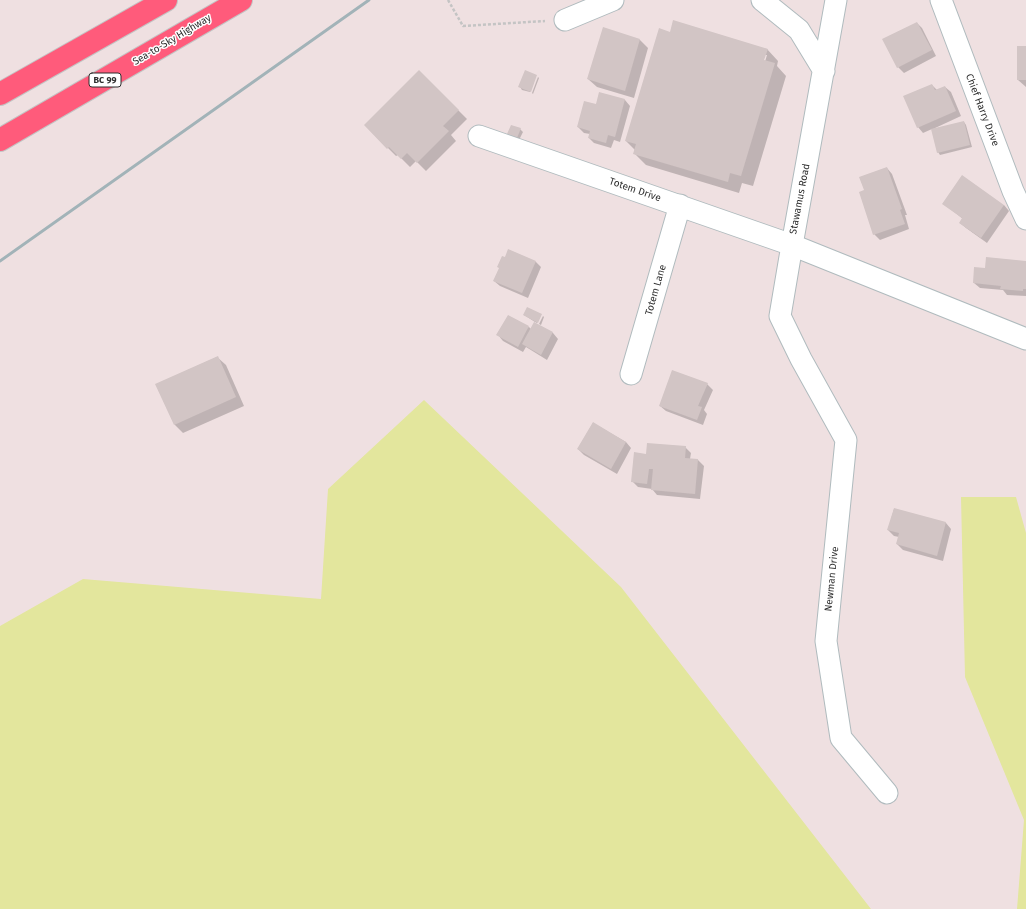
<!DOCTYPE html>
<html>
<head>
<meta charset="utf-8">
<style>
	body { margin:0 }
	canvas { display:block; background:#efe0e1 }
</style>
</head>
<body>
<canvas width="1026" height="909"></canvas>
<script>
const c = document.querySelector('canvas').getContext('2d');
c.lineJoin = 'round';
function fillPath(path, color) { c.fillStyle = color; c.fill(path, 'evenodd'); }
const shape = rows => new Path2D(rows.map(r => 'M' + r).join(''));
function stroke(path, color, width, dash) { c.strokeStyle = color; c.lineWidth = width; c.lineCap = dash ? 'butt' : 'round'; c.setLineDash(dash || []); c.stroke(path); }
function label(font, color, halo, rows, align = 'center') {
  c.font = font + ' "Fira Sans",sans-serif'; c.lineWidth = 3; c.setLineDash([]); c.textBaseline = 'middle'; c.strokeStyle = halo; c.fillStyle = color; for (const [text, x, y, turn = 0] of rows) {
    c.save(); c.translate(x, y); c.rotate((+turn || 0) * Math.PI / 180); c.textAlign = isNaN(turn) ? turn : align; if (halo) c.strokeText(text, 0, 0); c.fillText(text, 0, 0); c.restore();
  }
}
const green = shape([
	[424,400,621,587,871,909,0,909,0,626,83,579,321,599,328,489],
	[961,497,1016,497,1026,533,1026,909,1017,909,1024,820,965,677]
]);
const shadow = shape([
	[917,23,922,28,936,56,904,73,898,67],
	[603,29,640,40,648,48,634,98,597,87,588,79],
	[670,33,767,49,778,61,777,66,786,76,753,186,742,183,739,193,646,165,634,153,635,150,626,141],
	[765,55,767,55,764,65,762,65],
	[1026,47,1026,87,1018,80],
	[419,71,467,119,451,135,456,141,426,171,416,161,410,167,398,155,396,156,365,125],
	[536,76,530,92,522,90,520,87],
	[538,77,539,78,533,94,532,93],
	[932,85,937,90,945,87,951,92,961,116,933,129,964,122,966,125,972,147,940,155,938,152,932,129,923,133,918,127],
	[600,93,625,100,630,106,620,142,614,140,611,148,594,143,589,138,590,134,584,133,578,127,596,106],
	[520,129,523,132,519,140,509,134],
	[887,168,892,174,907,215,905,215,909,229,880,240,874,234,865,190],
	[944,204,1004,205,1009,211,987,243,966,228,960,223,963,219],
	[509,250,536,262,541,267,528,298,500,286,494,281],
	[1026,262,1026,296,1007,295,1003,290,980,288,974,283,986,269],
	[541,314,537,323,535,322,534,323,553,333,558,339,547,360,526,347,523,352,503,341,498,335,529,327,531,329,535,322,524,315],
	[543,316,544,317,541,325,539,324],
	[217,357,226,365,244,406,183,433,175,425,157,384],
	[707,384,713,390,704,410,707,414,703,425,666,411,660,406],
	[593,423,626,442,631,448,617,474,584,455,578,449],
	[685,447,691,453,690,459,698,460,704,466,700,499,657,495,652,489,638,487,632,481,647,455],
	[894,509,946,523,951,529,943,561,903,550,897,544,899,537,894,536,888,530]
]);
const building = shape([
	[673,20,768,49,764,60,775,63,741,176,730,173,728,182,633,154,636,144,625,141,659,28,670,32],
	[917,22,932,50,897,68,882,39],
	[603,27,640,39,625,91,587,79],
	[1017,46,1026,46,1026,80,1017,80],
	[419,70,459,110,443,126,449,131,417,163,407,153,401,159,389,147,387,149,364,125],
	[525,70,537,75,531,92,518,87],
	[932,84,935,90,945,86,956,111,917,128,903,96],
	[599,92,625,99,615,137,608,135,606,143,588,138,590,131,577,127,584,101,596,104],
	[964,121,970,145,937,153,931,129],
	[511,125,521,128,517,138,507,134],
	[887,167,902,209,900,210,905,224,873,235,859,192,864,190,859,177],
	[962,175,1004,205,981,238,959,223,962,218,942,204],
	[508,249,536,261,522,293,493,281,499,268,497,267,502,256,505,257],
	[986,257,1026,261,1026,289,1023,289,1023,291,1000,289,1001,286,973,283,974,267,985,268],
	[527,307,542,314,538,323,523,315],
	[508,315,529,326,518,347,496,335],
	[534,322,553,332,541,355,522,344],
	[218,356,236,397,174,425,155,384],
	[672,370,708,383,698,406,702,407,697,420,659,406],
	[593,422,626,442,611,469,577,449],
	[647,443,686,446,685,458,698,459,695,494,651,490,653,469,649,469,647,484,631,482,634,452,646,454],
	[894,508,946,522,937,556,896,544,899,533,887,530]
]);
const path = shape([
	[448,0,463,26,545,21]
]);
const minor = shape([
	[762,0,799,30,824,71],
	[836,0,792,245,1026,339],
	[941,0,1013,191,1026,219],
	[565,20,613,0],
	[479,136,792,245,780,316,801,359,846,440,826,641,841,738,887,793],
	[631,374,680,205]
]);
const highway = shape([
	[0,94,166,0],
	[0,140,241,0]
]);
const rail = shape([
	[0,261,369,0]
]);
const shields = [
	[105,80,32]
];
const shieldNames = [
	["BC 99",105,80]
];
const streetNames = [
	["Sea-to-Sky Highway",172,40,-31],
	["Chief Harry Drive",982,110,69],
	["Totem Drive",635,190,19],
	["Stawamus Road",800,199,-79],
	["Totem Lane",656,290,-74],
	["Newman Drive",832,579,-84]
];
fillPath(green, '#e3e69d');
fillPath(shadow, '#0003');
fillPath(building, '#d2c5c5');
stroke(minor, '#b0bbbe', 23);
stroke(highway, '#c4c4c4', 24);
stroke(path, '#c4c4c4', 2.5, [3, 2]);
stroke(minor, '#fff', 21);
stroke(highway, '#ff5b7b', 22);
stroke(rail, '#a2b3b8', 3);
for (const [x, y, w] of shields) { const box = new Path2D(); box.roundRect(x - w / 2, y - 7, w, 14, 3); c.fillStyle = '#fff'; c.fill(box); stroke(box, '#2e2e2e', 1); }
label('bold 9px', '#2e2e2e', null, shieldNames);
label('10px', '#2e2e2e', '#fff', streetNames);
</script>
</body>
</html>
